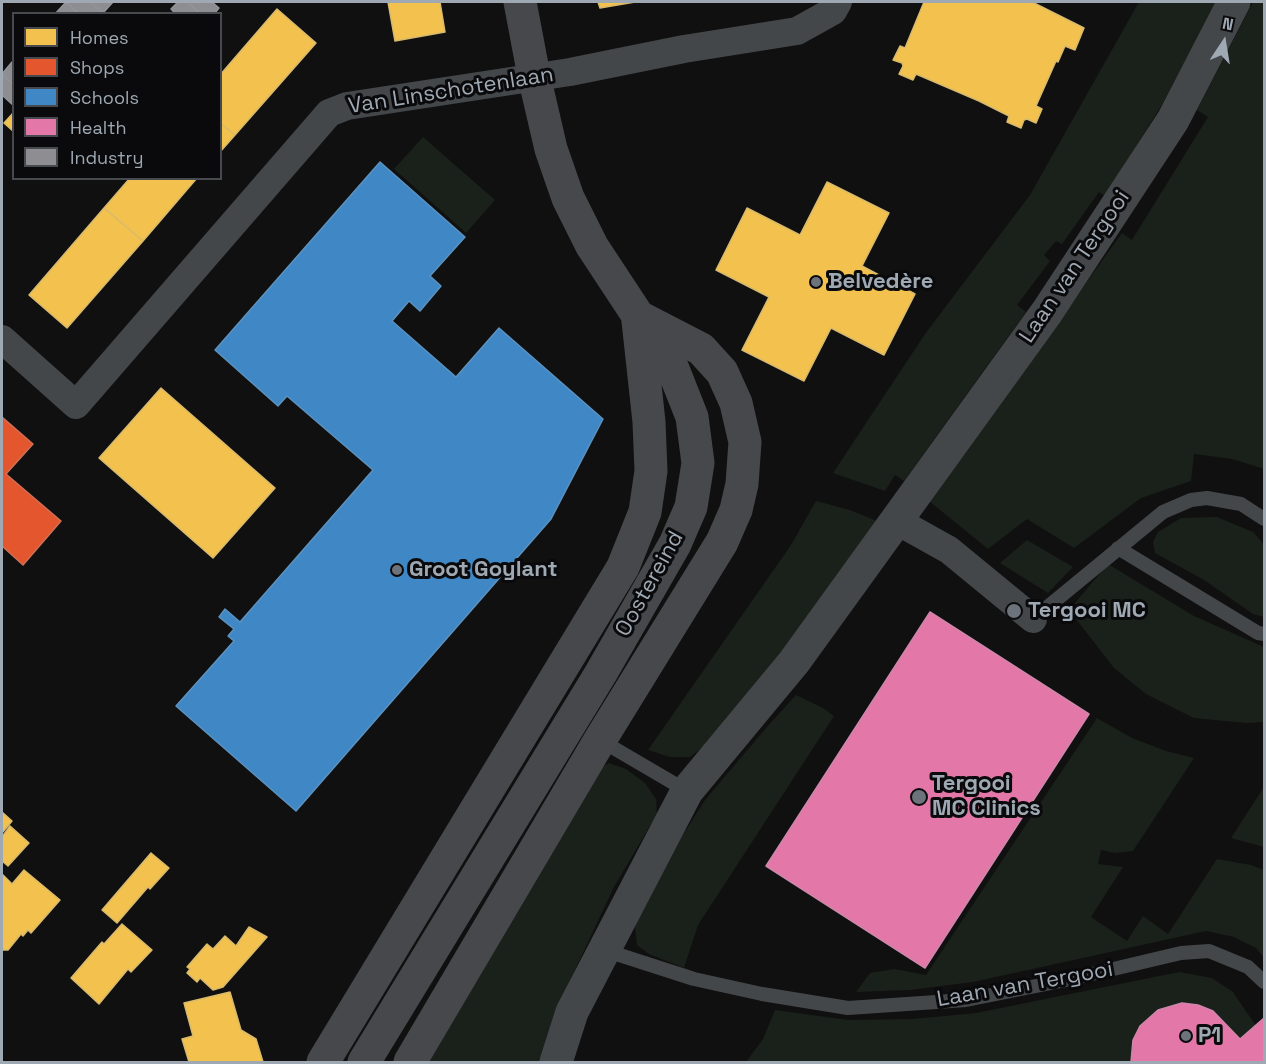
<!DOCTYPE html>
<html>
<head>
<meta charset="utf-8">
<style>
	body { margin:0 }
	#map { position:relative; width:1266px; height:1064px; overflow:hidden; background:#101010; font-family:"Space Grotesk",sans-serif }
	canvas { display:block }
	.frame { position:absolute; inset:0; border:3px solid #9fa9b3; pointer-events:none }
	.legend { position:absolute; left:12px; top:12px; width:210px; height:168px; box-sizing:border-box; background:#0a0a0c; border:2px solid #464a4f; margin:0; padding:8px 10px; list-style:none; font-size:18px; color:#9fa9b3 }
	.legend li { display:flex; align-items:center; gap:12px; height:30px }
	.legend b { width:30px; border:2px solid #464a4f }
	.north { position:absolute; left:1194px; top:12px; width:60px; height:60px; -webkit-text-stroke:4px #0a0a0c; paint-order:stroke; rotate:12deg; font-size:16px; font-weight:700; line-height:24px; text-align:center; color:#9fa9b3 }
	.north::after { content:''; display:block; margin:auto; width:21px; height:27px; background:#9fa9b3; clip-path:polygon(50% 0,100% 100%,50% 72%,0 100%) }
</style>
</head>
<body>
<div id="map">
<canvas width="1266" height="1064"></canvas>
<div class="frame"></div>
<ul class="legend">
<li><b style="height:16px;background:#f2c14e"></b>Homes</li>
<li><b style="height:16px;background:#e4572e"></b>Shops</li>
<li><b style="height:16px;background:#3f88c5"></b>Schools</li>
<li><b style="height:16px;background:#e377a8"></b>Health</li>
<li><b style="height:16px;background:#8d8d92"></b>Industry</li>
</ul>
<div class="north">N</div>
</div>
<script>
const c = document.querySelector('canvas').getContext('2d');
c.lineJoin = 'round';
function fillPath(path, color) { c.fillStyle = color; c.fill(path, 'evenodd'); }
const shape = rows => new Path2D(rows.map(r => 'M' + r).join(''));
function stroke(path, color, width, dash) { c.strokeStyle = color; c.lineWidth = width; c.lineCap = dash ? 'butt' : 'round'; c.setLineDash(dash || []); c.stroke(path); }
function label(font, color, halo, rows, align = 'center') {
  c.font = font + ' "Space Grotesk",sans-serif'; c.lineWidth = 6; c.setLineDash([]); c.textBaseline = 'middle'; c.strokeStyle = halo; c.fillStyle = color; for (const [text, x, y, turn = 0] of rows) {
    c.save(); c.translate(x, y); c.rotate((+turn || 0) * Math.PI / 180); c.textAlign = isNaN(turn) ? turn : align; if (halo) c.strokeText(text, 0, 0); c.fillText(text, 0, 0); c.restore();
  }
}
const green = shape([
	[1139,2,1217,2,1163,103,1105,196,1099,192,1062,244,1056,241,1044,255,1050,261,1017,305,1026,312,904,481,895,475,885,491,833,473,925,334,1030,195],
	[1253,2,1264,2,1264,469,1232,459,1194,454,1191,481,1141,498,1074,548,1027,519,988,549,929,501,1122,233,1132,240,1208,117,1197,110],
	[423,137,495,200,466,233,394,169],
	[816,501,850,510,877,521,784,650,711,741,690,757,670,757,648,750,791,545],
	[1217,517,1253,532,1264,544,1264,617,1253,614,1204,580,1155,553,1153,542,1158,532,1181,518],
	[1027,540,1073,567,1048,593,1000,563],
	[1108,564,1194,616,1264,647,1264,722,1247,723,1194,718,1146,694,1114,668,1069,610],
	[796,695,823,708,834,716,698,925,684,968,649,954,637,945,635,928,638,914,670,855,705,800,766,728],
	[1097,718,1132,738,1166,751,1194,758,1133,851,1115,853,1101,850,1098,864,1123,867,1091,917,1127,941,1143,916,1168,934,1217,859,1251,865,1264,870,1264,958,1256,948,1234,937,1206,931,973,982,910,990,856,992,870,973,895,969,926,975],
	[609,763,626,769,645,783,656,799,657,814,614,887,558,1006,542,1062,423,1062,594,771],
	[1264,787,1264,847,1231,838],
	[1179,972,1212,978,1233,992,1256,1026,1240,1039,1213,1011,1198,1005,1182,1003,1158,1010,1140,1026,1133,1040,1131,1062,1048,1062,1048,1060,1047,1062,746,1062,763,1039,775,1010,848,1020,913,1019,976,1013]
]);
const homes = shape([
	[388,2,440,2,445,32,395,41,388,2],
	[598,2,635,2,600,8,598,2],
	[924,2,1032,2,1084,28,1075,50,1065,46,1058,62,1056,61,1036,106,1042,109,1036,123,1027,119,1024,120,1021,128,1007,122,1009,116,979,101,916,74,913,80,899,74,903,66,902,63,893,60,900,46,905,48,924,2],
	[277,9,316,43,235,135,220,123,220,75,277,9],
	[14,112,14,132,4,123,14,112],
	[220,123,235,135,220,152,220,123],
	[130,178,197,178,143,241,104,208,130,178],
	[827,182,889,213,862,266,915,294,884,355,831,328,804,381,742,350,769,297,716,270,747,208,800,235,827,182],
	[104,208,143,241,67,328,29,295,104,208],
	[161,388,275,488,213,558,99,458,161,388],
	[2,812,12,821,2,833,2,812],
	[10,826,29,843,8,866,2,861,2,837,10,826],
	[151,853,169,868,150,889,148,887,117,923,102,910,151,853],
	[24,870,60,900,31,933,28,930,23,936,21,934,8,950,2,950,2,874,12,884,24,870],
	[122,924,152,950,131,972,128,969,99,1004,71,978,102,942,104,944,122,924],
	[249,927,267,937,223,987,213,990,200,978,197,982,187,973,190,969,187,967,207,944,213,949,225,936,236,946,249,927],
	[230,992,241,1030,256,1039,263,1062,189,1062,182,1039,193,1036,184,1003,230,992]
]);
const shops = shape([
	[2,417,33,444,6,474,61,521,23,565,2,546,2,417]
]);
const schools = shape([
	[380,162,465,237,430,276,441,286,420,311,409,301,392,321,456,377,499,328,603,419,551,519,296,811,176,706,234,641,228,636,234,629,219,617,225,609,240,622,373,470,287,396,278,406,215,350,380,162]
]);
const health = shape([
	[930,612,1089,714,925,968,766,866,930,612],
	[1182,1003,1198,1005,1213,1011,1240,1039,1264,1018,1264,1062,1131,1062,1133,1040,1140,1026,1158,1010,1182,1003]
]);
const industry = shape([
	[66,2,79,14,55,14,66,2],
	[66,2,90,2,103,13,79,14,66,2],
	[90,2,113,2,103,13,90,2],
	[178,2,187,2,201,14,176,14,171,9,178,2],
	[187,2,212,2,219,8,214,14,201,14,187,2],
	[12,62,14,63,14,85,2,74,12,62],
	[2,74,14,85,14,106,2,95,2,74]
]);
const service = shape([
	[1118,548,1258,633,1264,634],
	[1033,619,1163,512,1191,500,1207,498,1241,504,1264,519],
	[600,740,687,791],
	[604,950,694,979,762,994,848,1008,966,1000,1071,979,1181,953,1209,951,1248,967,1264,982]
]);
const minor = shape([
	[2,339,76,405,329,113,347,106,570,72,684,49,797,31,833,11,838,2],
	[897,521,949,550,1033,619]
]);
const tertiary = shape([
	[556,1062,572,1012,687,791,794,662,1047,312,1173,120,1234,2]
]);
const primary = shape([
	[323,1062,623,567,645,512,651,471,649,422,638,321],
	[364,1062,601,673,675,544,691,507,698,463,692,417,673,369,592,246,568,198,551,149,534,76,520,2],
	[410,1062,600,740,722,542,736,510,742,484,745,442,736,403,722,372,701,349,641,318]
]);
const markers = [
	[816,282,6,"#6d737a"],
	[397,570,6,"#6d737a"],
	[1014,611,8,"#6d737a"],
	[919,797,8,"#6d737a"],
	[1186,1036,6,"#6d737a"]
];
const streetNames = [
	["Van Linschotenlaan",451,91,-9],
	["Laan van Tergooi",1075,267,-56],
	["Oostereind",650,584,-61],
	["Laan van Tergooi",1025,985,-10]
];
const poiNames = [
	["Belvedère",828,282],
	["Groot Goylant",409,570],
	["Tergooi MC",1028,611],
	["Tergooi",932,784],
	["MC Clinics",932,809],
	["P1",1198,1036]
];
fillPath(green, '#1a201a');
fillPath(homes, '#f2c14e');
stroke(homes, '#d9ba6c', 1.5);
fillPath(shops, '#e4572e');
stroke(shops, '#cf7056', 1.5);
fillPath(schools, '#3f88c5');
stroke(schools, '#5c92c0', 1.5);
fillPath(health, '#e377a8');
stroke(health, '#cf86ab', 1.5);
fillPath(industry, '#8d8d92');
stroke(industry, '#92959c', 1.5);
stroke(service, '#444749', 14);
stroke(minor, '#444749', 28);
stroke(tertiary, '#444749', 33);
stroke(primary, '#46484b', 33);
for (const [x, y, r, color] of markers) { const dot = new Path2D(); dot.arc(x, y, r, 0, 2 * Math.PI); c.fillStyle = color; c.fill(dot); stroke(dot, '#0a0a0c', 2); }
label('22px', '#9fa9b3', '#0a0a0c', streetNames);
label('bold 22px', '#9fa9b3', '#0a0a0c', poiNames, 'left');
</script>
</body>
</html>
